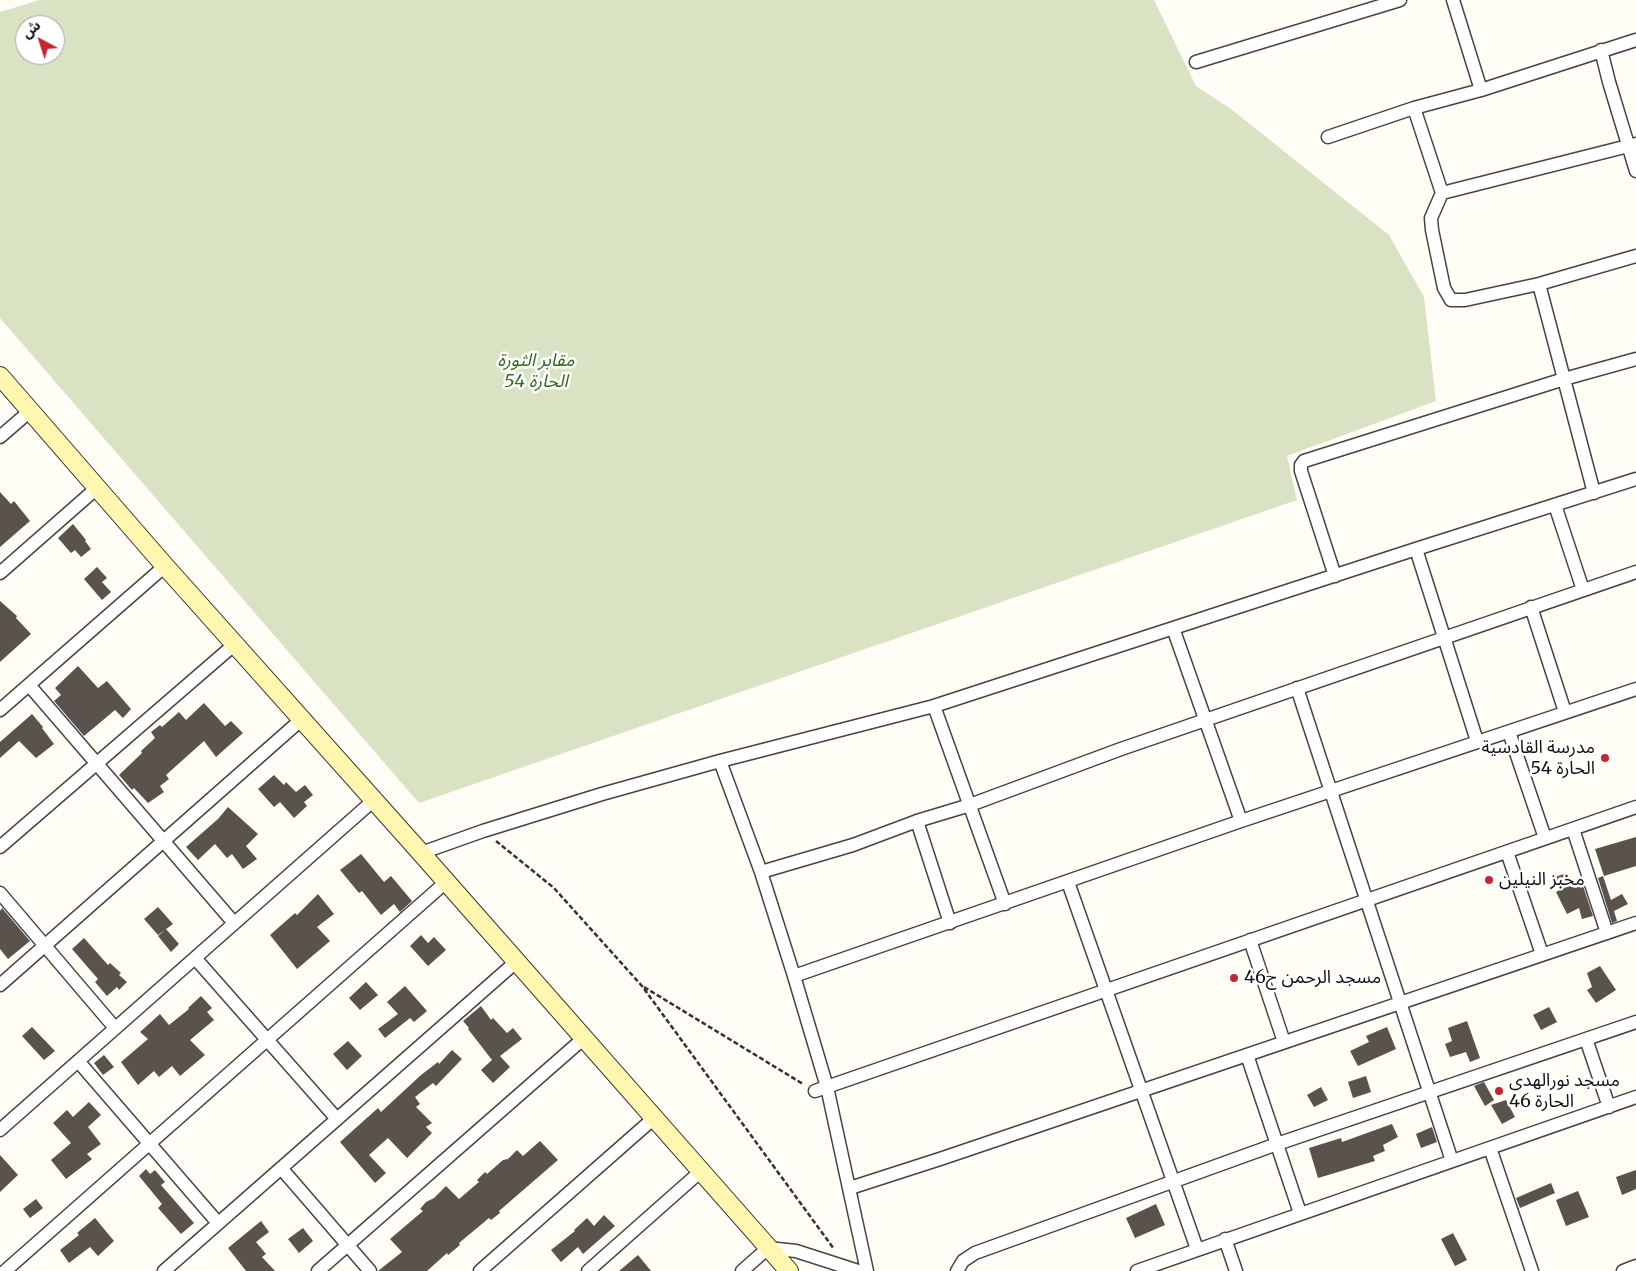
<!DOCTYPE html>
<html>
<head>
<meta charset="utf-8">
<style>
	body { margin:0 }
	#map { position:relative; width:1636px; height:1271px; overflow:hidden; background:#fffdf5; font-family:Merriweather,"Noto Sans Arabic",serif }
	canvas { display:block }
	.north { position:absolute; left:15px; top:15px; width:50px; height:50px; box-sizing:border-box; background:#fff; border:1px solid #a0a0a0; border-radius:50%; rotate:320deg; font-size:14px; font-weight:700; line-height:20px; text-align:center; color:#111 }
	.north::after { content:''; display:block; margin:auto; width:18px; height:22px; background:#c4262e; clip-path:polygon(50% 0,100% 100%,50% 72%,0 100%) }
</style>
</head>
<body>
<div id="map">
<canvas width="1636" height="1271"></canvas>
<div class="north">ش</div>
</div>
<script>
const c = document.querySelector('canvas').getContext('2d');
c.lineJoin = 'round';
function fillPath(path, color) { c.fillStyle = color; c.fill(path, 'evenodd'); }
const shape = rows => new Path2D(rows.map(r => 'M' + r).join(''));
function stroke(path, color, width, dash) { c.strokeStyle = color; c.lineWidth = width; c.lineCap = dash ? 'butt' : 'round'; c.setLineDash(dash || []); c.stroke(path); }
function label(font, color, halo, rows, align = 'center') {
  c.font = font + ' Merriweather,"Noto Sans Arabic",serif'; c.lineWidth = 5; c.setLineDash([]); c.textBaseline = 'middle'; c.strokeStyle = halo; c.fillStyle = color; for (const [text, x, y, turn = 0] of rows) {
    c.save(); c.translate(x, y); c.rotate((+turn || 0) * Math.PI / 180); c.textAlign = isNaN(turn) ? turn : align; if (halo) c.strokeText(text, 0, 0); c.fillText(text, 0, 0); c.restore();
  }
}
const cemetery = shape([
	[40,0,1154,0,1196,86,1231,109,1389,235,1424,297,1436,401,1287,456,1297,500,419,803,0,318,0,12],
	[25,25,55,25,55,55,25,55]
]);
const building = shape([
	[0,492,11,504,14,501,30,521,0,547],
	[73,524,86,540,85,541,91,549,81,557,75,550,71,553,58,538],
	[97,567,107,578,102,582,111,592,102,600,84,579],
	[0,601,17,616,16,618,31,634,0,662],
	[78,666,98,688,107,681,131,709,123,718,115,710,84,736,54,701,61,695,55,688],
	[204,703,225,726,231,721,243,733,216,757,204,741,166,775,169,779,160,786,164,792,148,803,134,788,132,790,119,775,142,753,141,751,155,738,151,732,160,725,162,727,179,712,186,720],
	[32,714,43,727,42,728,54,744,36,758,19,741,0,758,0,742],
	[274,775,284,785,286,782,296,792,305,785,313,795,304,802,307,806,294,818,280,802,274,807,258,789],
	[228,807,258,834,246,846,257,859,243,869,232,854,227,858,215,844,198,860,186,847,218,819],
	[1636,837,1636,866,1604,876,1595,849],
	[361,854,384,882,391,876,412,901,400,912,394,904,381,915,362,891,359,893,340,870],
	[1567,873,1571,887,1582,883,1593,916,1582,919,1579,908,1567,914,1556,892,1560,890,1555,877],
	[1603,876,1611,900,1622,894,1628,904,1614,911,1617,921,1612,923,1598,878],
	[318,894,334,914,317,927,330,941,297,969,270,935,295,913,297,915],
	[158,907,173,924,158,935,144,919],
	[2,908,30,941,8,959,0,949,0,911],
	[166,929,179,944,171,952,158,936],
	[421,935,428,943,434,937,446,950,428,966,410,946],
	[84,938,108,965,110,963,121,973,119,975,127,982,119,990,117,987,107,996,95,982,98,979,72,949],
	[1600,966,1616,990,1596,1003,1587,990,1592,987,1587,973],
	[366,982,378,995,360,1010,349,998],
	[405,986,427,1011,414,1022,410,1018,385,1038,378,1029,398,1014,387,1002],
	[201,996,212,1008,207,1012,214,1020,190,1040,205,1055,180,1076,172,1066,159,1077,154,1071,138,1085,121,1062,148,1039,140,1032,160,1014,169,1025,189,1009,188,1008],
	[481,1006,491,1020,493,1018,507,1033,513,1028,522,1039,500,1056,510,1067,493,1083,481,1070,492,1060,468,1029,469,1028,463,1021],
	[1549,1007,1557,1022,1541,1030,1533,1015],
	[1467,1021,1480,1058,1470,1062,1466,1052,1450,1057,1445,1044,1452,1041,1448,1028],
	[32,1027,55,1051,44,1060,22,1036],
	[1387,1027,1396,1049,1358,1066,1350,1051,1369,1042,1366,1036],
	[348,1041,362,1056,347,1070,333,1054],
	[452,1050,462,1059,436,1086,433,1083,415,1097,420,1104,416,1107,432,1123,426,1127,432,1133,407,1158,388,1138,369,1155,386,1173,375,1183,340,1142,378,1108,381,1112,421,1075,438,1062,439,1064],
	[104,1055,114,1067,103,1075,94,1063],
	[1366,1076,1371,1092,1353,1098,1348,1082],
	[1484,1082,1494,1100,1485,1106,1474,1086],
	[1321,1087,1328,1100,1314,1107,1307,1095],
	[1506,1100,1515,1117,1502,1124,1491,1105],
	[89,1102,101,1115,88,1127,101,1144,87,1154,92,1159,66,1179,51,1160,71,1143,53,1123,67,1110,73,1117],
	[1392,1124,1398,1137,1383,1145,1385,1151,1373,1156,1375,1161,1318,1178,1309,1148,1341,1138,1342,1142],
	[1432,1127,1437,1142,1421,1148,1416,1134],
	[540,1141,558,1160,499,1211,500,1213,491,1220,489,1218,459,1243,460,1245,448,1255,447,1253,427,1271,378,1271,402,1252,390,1239,423,1211,420,1209,426,1202,434,1198,446,1186,459,1199,479,1182,477,1180,485,1172,487,1174,503,1160,508,1159,517,1150,523,1156],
	[0,1155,18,1175,0,1192],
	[146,1169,150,1174,155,1170,165,1182,161,1185,194,1223,181,1234,158,1208,162,1204,139,1176],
	[1636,1170,1636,1189,1622,1195,1616,1177],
	[1551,1183,1555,1193,1520,1208,1516,1198],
	[1578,1191,1589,1217,1566,1226,1556,1200],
	[36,1199,43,1208,30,1218,23,1209],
	[1156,1204,1165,1225,1135,1238,1126,1218],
	[604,1215,615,1226,583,1254,578,1247,561,1262,551,1250,575,1231,574,1230,587,1218,594,1226],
	[95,1218,114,1241,98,1256,90,1247,69,1263,60,1250,79,1235,77,1233],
	[261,1221,269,1232,256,1242,266,1254,262,1257,275,1271,246,1271,228,1248],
	[303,1228,313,1241,299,1253,288,1239],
	[1453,1233,1467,1260,1455,1266,1441,1239],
	[638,1255,651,1271,619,1271]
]);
const path = shape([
	[496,841,554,888,642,986,834,1249],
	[644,987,803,1084]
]);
const minor = shape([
	[1453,0,1481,90],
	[1601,50,1609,82,1636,171],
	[1196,62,1400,0],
	[1414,108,1442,193,1636,144],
	[1328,137,1414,108,1481,90,1636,40],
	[1442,193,1431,218,1432,230,1444,288,1451,300,1465,300,1539,284,1636,256],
	[1539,284,1594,493],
	[0,437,30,411],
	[1555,505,1583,590],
	[1416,549,1477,741],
	[0,573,98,487],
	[1335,576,1301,471,1301,465,1304,461,1564,379,1636,359],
	[1531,607,1565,712],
	[1173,628,1241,821],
	[29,685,234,923],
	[1297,688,1452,1161],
	[934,706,1005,904],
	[0,710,165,566],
	[1509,732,1545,838],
	[720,761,761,872,794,976,827,1087,867,1271],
	[917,821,950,923],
	[1573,829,1607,933],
	[0,847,235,644],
	[1507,852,1542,954],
	[421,853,483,831,602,794,720,761,934,706,1416,549,1636,479],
	[761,872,853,845,917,821,970,805,1121,749,1636,572],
	[1068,882,1197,1249],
	[0,893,115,1028],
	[1250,940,1284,1042],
	[195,958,337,1119],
	[794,976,1241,821,1636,689],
	[0,985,302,719],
	[1586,1039,1609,1107],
	[1247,1055,1300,1213],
	[78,1061,218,1223],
	[815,1091,1636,807],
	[0,1130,374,800],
	[1490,1148,1532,1271],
	[281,1168,370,1271],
	[850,1188,943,1158,1636,923],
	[1225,1239,1236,1271],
	[5,1271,446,882],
	[164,1271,517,961],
	[318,1271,584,1038],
	[480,1271,654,1118],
	[588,1271,701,1171],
	[742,1271,768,1248,796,1251,858,1271],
	[957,1271,963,1261,975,1253,1277,1144,1636,1022],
	[1137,1271,1636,1097],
	[1623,1271,1636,1266]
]);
const secondary = shape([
	[0,376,165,566,421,853,789,1271]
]);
const markers = [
	[1605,758,5,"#c4262e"],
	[1489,880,5,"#c4262e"],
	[1234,978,5,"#c4262e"],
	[1499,1091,5,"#c4262e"]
];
const parkNames = [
	["مقابر الثورة",536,361],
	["الحارة 54",536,382]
];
const poiNames = [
	["مدرسة القادسية",1595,748,"right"],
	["الحارة 54",1595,769,"right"],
	["مخبز النيلين",1499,880],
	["مسجد الرحمن ح46",1244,978],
	["مسجد نورالهدى",1509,1081],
	["الحارة 46",1509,1102]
];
fillPath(cemetery, '#d9e3c4');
fillPath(building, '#5a524d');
stroke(minor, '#444', 15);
stroke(secondary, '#333', 20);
stroke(path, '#333', 2.5, [5, 2.5]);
stroke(minor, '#fff', 12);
stroke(secondary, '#fff6b0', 18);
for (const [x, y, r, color] of markers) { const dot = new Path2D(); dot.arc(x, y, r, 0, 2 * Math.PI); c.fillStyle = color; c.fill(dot); stroke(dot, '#fff', 2); }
label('italic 18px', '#2f6b1f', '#fff', parkNames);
label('18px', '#111', '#fff', poiNames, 'left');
</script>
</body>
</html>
